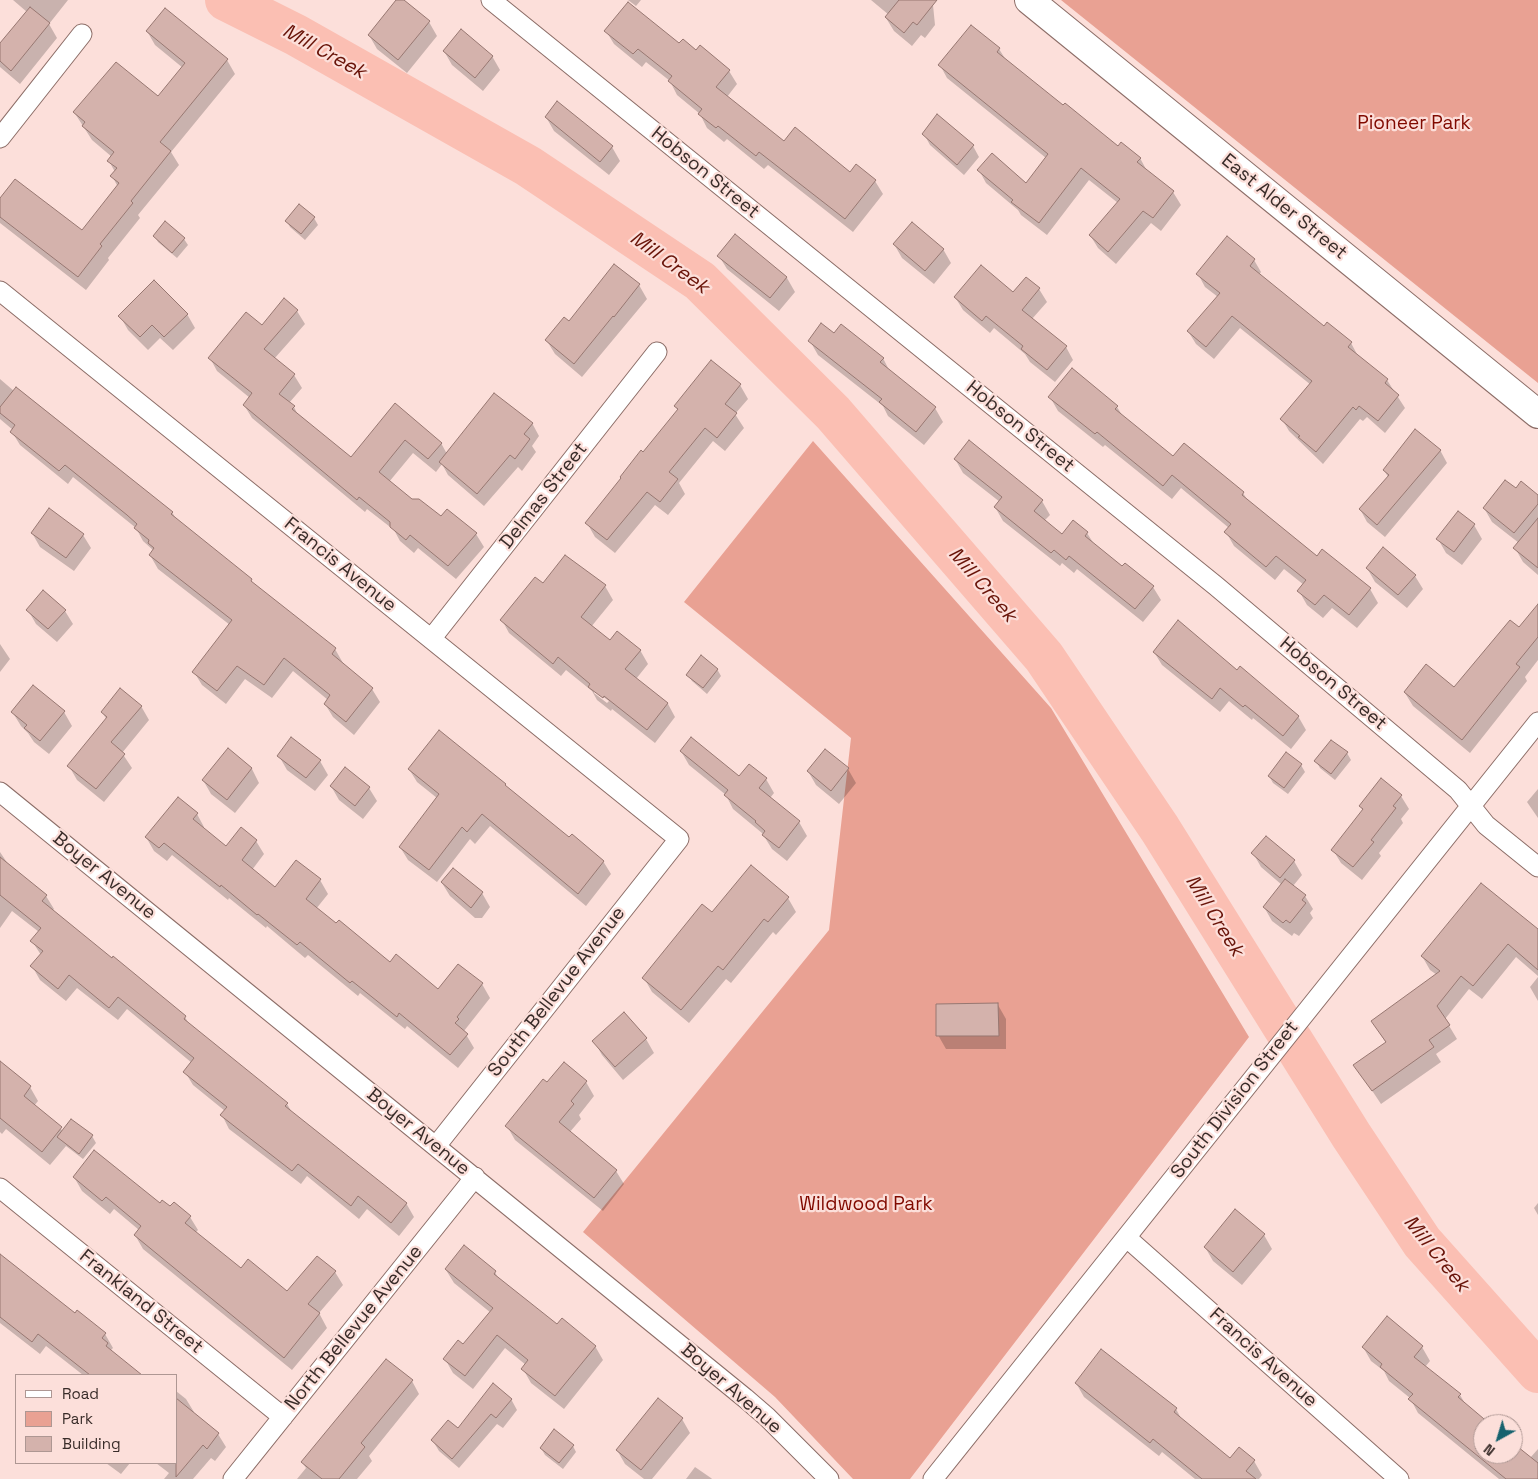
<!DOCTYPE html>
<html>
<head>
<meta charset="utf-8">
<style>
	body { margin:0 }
	#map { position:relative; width:1538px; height:1479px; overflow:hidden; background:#fcdfda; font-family:"Space Grotesk",sans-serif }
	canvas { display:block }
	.legend { position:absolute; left:15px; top:1374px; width:162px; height:90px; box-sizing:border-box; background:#fcdfda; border:1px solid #ae9793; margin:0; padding:6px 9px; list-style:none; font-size:15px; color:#392c29 }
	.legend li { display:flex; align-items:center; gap:10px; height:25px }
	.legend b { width:25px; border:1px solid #ae9793 }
	.north { position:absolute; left:1473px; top:1414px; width:50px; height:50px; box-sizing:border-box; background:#fcdfda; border:1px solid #ae9793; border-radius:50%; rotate:219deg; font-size:14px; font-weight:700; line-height:20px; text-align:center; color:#392c29 }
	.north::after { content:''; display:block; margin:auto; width:18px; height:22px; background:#17626e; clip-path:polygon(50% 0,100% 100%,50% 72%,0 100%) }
</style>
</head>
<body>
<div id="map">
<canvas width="1538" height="1479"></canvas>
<ul class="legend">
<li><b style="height:6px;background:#fff"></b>Road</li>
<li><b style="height:14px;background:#e9a193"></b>Park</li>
<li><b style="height:14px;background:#d4b2ac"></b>Building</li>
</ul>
<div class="north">N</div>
</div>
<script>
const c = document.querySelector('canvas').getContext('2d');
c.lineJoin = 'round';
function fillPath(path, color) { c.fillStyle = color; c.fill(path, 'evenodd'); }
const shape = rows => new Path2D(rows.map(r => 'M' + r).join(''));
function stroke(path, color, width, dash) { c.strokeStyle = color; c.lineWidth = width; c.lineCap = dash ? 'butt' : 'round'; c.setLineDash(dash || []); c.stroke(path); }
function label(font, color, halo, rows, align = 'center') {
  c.font = font + ' "Space Grotesk",sans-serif'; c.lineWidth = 4.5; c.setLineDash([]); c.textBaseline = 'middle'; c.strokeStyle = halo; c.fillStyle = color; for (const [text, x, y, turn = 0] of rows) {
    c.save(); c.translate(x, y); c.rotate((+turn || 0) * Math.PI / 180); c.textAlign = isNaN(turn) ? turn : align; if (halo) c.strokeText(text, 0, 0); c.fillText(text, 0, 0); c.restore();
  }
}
const green = shape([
	[1061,0,1538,0,1538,383],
	[813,441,1051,708,1249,1037,910,1479,853,1479,775,1397,583,1232,829,930,851,738,684,602]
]);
const shadow = shape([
	[13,0,68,0,49,24,57,38,20,84,0,67,0,45,27,12],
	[398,0,402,0,429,22,437,36,407,73,377,49,369,35],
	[628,0,641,0,636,6],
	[871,0,931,0,933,5,935,25,925,38,921,35,912,46,894,31,886,18,889,15],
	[147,31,227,60,235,74,171,152,179,165,138,215,140,218,108,258,109,260,86,290,0,223,0,200,82,232,118,187,112,176,115,172,109,161,112,157,92,140,74,112,158,98,183,68,155,45],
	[606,31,679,45,696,51,729,71,737,84,727,97,784,143,851,174,875,181,883,194,853,232,768,165,764,169,727,139,724,142,707,128,700,114,677,95,670,81,646,62,642,67,614,44],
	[999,49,1006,60,1063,107,1119,147,1140,158,1147,171,1173,192,1181,205,1161,231,1151,223,1116,264,1098,248,1090,235,1118,203,1089,180,1047,235,1021,215,1018,210,986,183,979,170,1026,184,1046,158,947,78,940,65],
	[444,51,492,56,500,70,483,91,452,65],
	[546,117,612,147,620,161,609,175,554,131],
	[924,134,973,146,979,157,964,175,930,145],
	[314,218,318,225,305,240,290,227,287,221],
	[155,236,184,239,188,245,177,258,158,242],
	[735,236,787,278,795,292,779,311,727,269,719,256],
	[894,244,943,249,951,263,934,284,902,258],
	[1254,260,1261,272,1259,275,1324,327,1351,343,1358,356,1387,380,1405,408,1385,433,1367,417,1363,421,1360,419,1323,464,1289,431,1282,419,1311,385,1240,328,1214,359,1196,344,1188,331,1218,297,1205,287,1198,274],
	[1026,279,1039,289,1047,302,1032,319,1066,347,1073,360,1055,382,1030,362,1025,354,994,328,990,333,963,310,955,297,1013,293],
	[639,285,647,299,582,377,555,354,547,341,569,323],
	[297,311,305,324,274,359,294,375,302,388,289,403,294,407,299,417,352,459,395,405,441,443,447,454,532,423,539,436,532,446,536,452,522,471,518,467,484,506,448,475,442,464,436,472,413,453,389,482,412,500,442,517,476,534,484,547,456,579,418,548,414,553,400,541,394,530,367,509,365,512,252,418,244,405,250,398,217,371,210,358,262,327],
	[187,314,195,328,173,350,160,338,148,350,128,330,120,316],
	[834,335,883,358,890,372,935,408,943,422,924,445,888,416,883,406,818,355,810,341],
	[0,379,14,391,17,388,64,425,172,512,176,519,251,580,254,585,335,649,343,663,342,664,372,689,380,702,354,735,333,717,325,704,328,700,293,671,272,698,245,679,226,704,202,685,194,672,230,625,158,569,150,555,154,551,143,541,136,528,73,477,68,484,20,445,12,432,13,430,0,419],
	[740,385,748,399,735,414,744,428,725,451,713,441,679,483,685,494,668,515,655,505,615,553,595,537,587,523,678,411,675,406],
	[1050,397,1117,407,1124,418,1173,458,1185,444,1243,493,1248,501,1317,557,1370,589,1378,603,1357,628,1332,608,1323,618,1307,605,1299,591,1304,585,1284,569,1275,580,1234,546,1226,532,1229,528,1181,488,1172,499,1105,445,1103,447,1058,411],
	[1440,450,1447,463,1385,537,1367,522,1360,509,1388,477,1384,470],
	[955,459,1042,501,1050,515,1044,521,1062,535,1087,533,1094,544,1123,567,1153,587,1161,600,1143,622,1077,569,1074,573,1062,563,1060,566,1003,521,995,507,1000,502,963,473],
	[1516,490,1538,497,1538,575,1523,562,1515,548,1519,543,1492,522,1484,508],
	[1474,525,1482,539,1462,565,1446,553,1438,539],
	[32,533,83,535,91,548,74,571,40,547],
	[1367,568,1415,576,1423,589,1407,608,1375,582],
	[543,585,605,586,613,600,591,627,610,642,640,650,648,664,636,679,668,704,675,717,655,743,612,709,611,711,597,700,592,691,566,670,561,676,509,633,502,620],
	[594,690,609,701,607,703,594,693],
	[1538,606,1538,660,1525,677,1527,681,1470,753,1413,706,1405,693,1454,689,1519,629],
	[28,610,65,611,73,624,57,642,36,624],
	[0,644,10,659,0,672],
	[1154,652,1237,672,1298,716,1306,730,1291,749,1253,718,1252,720,1229,701,1220,712,1162,665],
	[717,669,721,676,707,694,692,681,688,675],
	[141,706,149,720,122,753,132,768,104,802,77,780,69,766,107,720,102,712],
	[64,712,72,726,49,754,34,742,28,733,21,726,13,713],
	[228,750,252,769,259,783,235,813,211,794,203,780],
	[826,750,848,769,856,783,839,804,816,785,808,771],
	[681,751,740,778,766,779,774,793,770,798,799,822,807,836,787,861,772,849,762,833,733,809,726,795,689,765],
	[1347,753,1351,760,1335,780,1320,768,1316,761],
	[1286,754,1301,765,1305,772,1288,794,1273,783,1269,776],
	[279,756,320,761,328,775,315,791,287,770],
	[409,769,505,785,508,789,570,839,603,861,611,874,586,906,490,826,475,844,470,839,437,882,408,860,400,847,437,798,417,782],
	[331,786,369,788,377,801,363,819,339,800],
	[1538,789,1538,818,1527,802],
	[1401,796,1409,809,1401,819,1403,823,1379,853,1381,856,1362,880,1341,863,1333,850,1363,811,1360,806],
	[197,814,204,827,203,829,226,848,242,829,256,841,264,854,252,870,275,889,296,862,320,880,328,894,316,909,391,963,439,991,459,965,482,984,490,998,464,1031,474,1048,458,1068,407,1026,405,1029,360,993,358,996,308,955,305,958,267,926,266,928,229,898,228,900,172,855,167,861,154,851,146,837],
	[0,852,10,867,46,896,54,909,52,911,112,960,114,958,185,1017,190,1026,287,1104,293,1114,406,1203,414,1217,399,1236,367,1209,359,1219,307,1176,301,1184,229,1129,222,1115,225,1111,193,1085,185,1072,192,1063,127,1009,118,1020,77,988,66,1001,40,980,32,966,41,955,32,941,39,932,12,911,0,928],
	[1253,853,1294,861,1302,875,1293,886,1305,896,1313,909,1310,913,1313,918,1299,936,1294,933,1292,936,1272,921,1264,907,1282,885,1261,867],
	[453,869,482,893,490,907,482,918,475,918,450,896,442,883],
	[788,898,796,912,776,935,773,932,731,983,726,979,689,1023,652,992,644,978,712,914],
	[1538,935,1538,976,1516,957,1482,999,1469,989,1445,1019,1457,1039,1436,1054,1441,1062,1381,1104,1355,1065,1386,1043,1372,1021,1437,975,1430,970,1422,956],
	[1538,977,1538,1001,1530,987],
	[998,1005,1006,1019,1006,1049,946,1049,938,1035],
	[624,1014,646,1039,654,1053,623,1080,602,1055,594,1041],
	[0,1063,30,1087,38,1101,34,1106,63,1131,92,1136,96,1143,83,1159,66,1146,50,1165,6,1129,2,1134,0,1132],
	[564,1063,586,1082,594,1096,579,1115,581,1119,569,1133,616,1171,624,1184,603,1211,515,1140,507,1126,547,1084],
	[74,1177,170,1208,190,1217,198,1230,195,1233,241,1270,287,1293,335,1272,343,1285,319,1313,327,1328,292,1370,143,1249,135,1235,139,1230,114,1209,110,1214,82,1191],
	[1538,1203,1538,1215,1534,1208],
	[1264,1235,1272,1249,1242,1285,1213,1261,1205,1247],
	[0,1256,75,1314,77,1312,105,1334,113,1348,111,1350,113,1353,140,1375,83,1375,46,1346,40,1354,0,1323],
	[446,1270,495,1272,499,1280,557,1326,595,1346,603,1360,564,1409,531,1383,523,1369,526,1365,505,1348,473,1389,453,1373,445,1359,464,1346,491,1313,454,1283],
	[1363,1347,1422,1347,1430,1361,1425,1367,1460,1395,1466,1405,1489,1424,1483,1424,1483,1454,1513,1454,1513,1444,1530,1458,1538,1449,1538,1479,1499,1479,1418,1413,1410,1398,1389,1381,1384,1371,1371,1361],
	[1101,1351,1176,1409,1182,1420,1230,1460,1254,1461,1262,1475,1259,1479,1195,1479,1162,1452,1159,1456,1084,1397,1076,1383],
	[412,1381,419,1394,369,1456,372,1461,357,1479,297,1479,306,1468,302,1462],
	[176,1391,186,1399,194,1412,193,1413,218,1434,226,1447,215,1461,211,1458,193,1479,164,1479,169,1473,156,1463,176,1463],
	[511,1399,517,1410,503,1428,497,1424,459,1468,439,1451,433,1441,458,1430],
	[682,1419,690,1433,652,1479,644,1479,625,1464,617,1450],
	[573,1446,576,1452,563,1469,545,1455,541,1448],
	[106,1463,130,1463,121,1474],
	[695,1467,711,1478,712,1479,686,1479]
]);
const river = shape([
	[226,0,296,35,528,166,700,281,833,413,1044,657,1160,829,1351,1135,1422,1242,1538,1372]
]);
const building = shape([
	[396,0,404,0,430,21,398,60,368,35,396,0],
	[899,0,937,0,917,25,913,22,904,33,885,17,899,0],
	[628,2,679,43,683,39,696,50,700,45,730,70,716,87,784,141,795,127,850,172,856,164,876,180,845,219,759,152,756,156,718,126,716,128,698,114,702,109,668,81,672,76,638,49,633,54,604,31,628,2],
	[30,7,50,23,11,71,0,61,0,43,30,7],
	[165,8,228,59,160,142,171,151,131,201,133,203,100,244,102,246,78,277,0,217,0,198,15,179,82,230,119,183,110,176,117,168,107,161,114,152,82,126,85,122,73,112,116,62,158,96,185,63,146,31,165,8],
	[971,25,1000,48,997,52,1063,105,1065,103,1118,146,1121,142,1141,158,1137,162,1174,191,1153,218,1143,211,1108,252,1089,235,1120,199,1081,168,1039,223,1011,202,1013,200,977,170,992,153,1026,183,1048,154,938,65,971,25],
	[461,29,493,56,475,78,443,51,461,29],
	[557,101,613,146,600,162,545,117,557,101],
	[937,114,974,145,957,165,922,134,937,114],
	[299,204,315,217,301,234,285,221,299,204],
	[165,221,185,238,172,253,153,236,165,221],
	[912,222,944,249,925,271,893,244,912,222],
	[735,234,787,277,770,298,717,256,735,234],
	[1227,236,1255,259,1250,266,1324,326,1327,322,1352,342,1348,347,1388,379,1385,383,1399,395,1378,421,1359,406,1356,410,1353,407,1316,452,1298,437,1300,436,1280,419,1312,381,1232,316,1206,347,1187,331,1220,293,1196,274,1227,236],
	[614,264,640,284,614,317,613,316,574,364,545,340,564,317,569,321,614,264],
	[981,265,1013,292,1026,277,1040,288,1022,310,1067,346,1047,370,1021,349,1023,346,986,316,982,321,954,297,981,265],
	[154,280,188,314,164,337,152,325,140,337,118,316,154,280],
	[284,298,298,310,264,349,295,374,279,394,295,406,292,409,351,457,395,403,442,443,428,459,405,440,379,472,412,499,419,499,441,516,447,509,477,533,448,566,410,535,406,540,390,527,390,522,359,497,357,500,243,405,252,393,208,358,246,312,262,325,284,298],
	[821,323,834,333,841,324,884,358,880,362,936,407,916,432,879,402,882,399,808,341,821,323],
	[711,360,741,384,725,404,737,413,717,438,705,428,669,472,678,479,660,502,647,492,607,540,585,523,621,478,620,477,641,450,643,452,678,409,674,406,711,360],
	[1072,368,1118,406,1115,409,1173,456,1184,443,1244,492,1242,495,1317,556,1322,549,1371,588,1349,615,1324,595,1315,605,1297,591,1306,580,1276,556,1266,567,1224,532,1231,524,1172,475,1163,486,1097,432,1095,434,1048,397,1072,368],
	[16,387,173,512,171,514,252,579,251,581,336,648,332,654,373,688,346,722,324,704,330,695,284,658,264,685,237,666,217,691,192,672,232,620,149,555,154,548,148,543,149,540,134,528,137,524,127,515,65,465,59,471,10,432,15,425,0,413,0,407,16,387],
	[494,393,533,423,524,434,530,439,515,459,510,455,477,494,439,462,494,393],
	[1415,429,1441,450,1377,525,1359,509,1389,475,1383,470,1415,429],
	[969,440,1043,500,1034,511,1062,534,1073,520,1088,532,1085,536,1122,566,1125,563,1154,586,1135,609,1069,556,1066,560,1054,550,1051,553,994,507,1002,497,954,459,969,440],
	[1505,480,1516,488,1521,481,1538,495,1538,504,1514,533,1483,508,1505,480],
	[49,508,84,534,66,558,31,533,49,508],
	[1458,511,1475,524,1454,552,1436,539,1458,511],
	[1538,518,1538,568,1513,548,1538,518],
	[1383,547,1416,575,1398,595,1366,568,1383,547],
	[565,555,606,585,581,617,610,640,617,631,641,650,625,669,668,703,647,730,604,696,603,698,588,687,590,684,558,657,553,664,500,620,535,577,543,583,565,555],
	[43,590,66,610,48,629,26,610,43,590],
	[1538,604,1538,637,1516,664,1520,667,1462,740,1404,692,1426,664,1454,687,1510,620,1519,627,1538,604],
	[1178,620,1237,670,1240,666,1299,716,1283,736,1245,705,1243,707,1220,688,1212,699,1153,652,1178,620],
	[701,655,718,669,703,688,686,675,701,655],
	[33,685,65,711,40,741,24,728,27,725,11,712,33,685],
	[120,688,142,706,111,742,125,754,96,789,67,766,107,717,101,712,120,688],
	[439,730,506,784,505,785,569,837,572,834,604,861,578,894,482,814,467,832,462,827,429,870,399,847,439,794,408,769,439,730],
	[291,737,321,760,306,778,277,756,291,737],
	[691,737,739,776,749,764,767,778,759,788,800,821,779,848,762,835,765,831,755,822,756,821,724,795,728,790,680,751,691,737],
	[1331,740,1348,752,1331,774,1314,761,1331,740],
	[228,748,252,768,227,800,202,780,228,748],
	[825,749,849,768,831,791,807,771,825,749],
	[1286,752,1302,764,1284,788,1268,776,1286,752],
	[345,767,370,787,355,806,330,786,345,767],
	[1381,778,1402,795,1393,806,1396,808,1371,840,1374,842,1353,867,1331,850,1363,809,1359,806,1381,778],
	[178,797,198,813,193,819,226,846,241,827,257,840,242,860,275,887,296,860,321,879,306,899,336,923,339,920,390,962,396,954,438,989,458,964,483,983,457,1017,459,1019,455,1023,468,1034,450,1055,399,1013,397,1017,352,981,350,983,300,942,297,945,258,914,257,915,221,885,220,887,164,843,159,848,145,837,178,797],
	[1266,836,1295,860,1280,878,1251,853,1266,836],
	[0,857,47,895,42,901,112,958,113,956,186,1016,184,1019,288,1103,285,1106,407,1203,391,1223,358,1196,351,1206,298,1164,292,1171,220,1115,227,1107,183,1072,194,1058,118,997,109,1008,69,975,58,989,30,966,43,951,30,941,41,928,0,895,0,857],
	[751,865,789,897,768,922,764,919,723,970,718,966,681,1010,642,978,702,904,712,912,751,865],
	[453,868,483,892,471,908,441,882,453,868],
	[1285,879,1306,895,1302,900,1306,903,1290,923,1286,920,1283,923,1263,907,1285,879],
	[1481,883,1538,929,1538,970,1508,944,1473,986,1461,976,1437,1006,1450,1025,1429,1040,1434,1047,1372,1091,1353,1065,1386,1042,1371,1021,1440,971,1421,956,1481,883],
	[998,1003,999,1036,936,1036,936,1004,998,1003],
	[624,1012,647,1038,615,1067,592,1041,624,1012],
	[0,1061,31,1086,24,1096,62,1127,42,1152,0,1118,0,1061],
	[564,1062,587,1081,571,1101,574,1104,559,1122,617,1170,594,1198,505,1126,543,1079,547,1082,564,1062],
	[71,1119,93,1135,79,1154,57,1137,71,1119],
	[94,1150,160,1203,162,1200,170,1206,174,1202,191,1216,185,1223,241,1268,248,1259,287,1291,317,1256,336,1271,308,1304,320,1313,284,1358,134,1235,141,1226,106,1197,102,1201,73,1177,94,1150],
	[1235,1209,1265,1234,1233,1272,1204,1247,1235,1209],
	[464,1245,496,1271,494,1274,557,1324,562,1318,596,1346,555,1396,521,1369,528,1360,497,1335,465,1376,443,1359,458,1340,463,1344,493,1308,445,1269,464,1245],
	[0,1254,75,1313,77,1310,106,1333,102,1338,108,1343,106,1346,142,1375,90,1375,38,1334,32,1342,0,1317,0,1254],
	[1387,1316,1423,1346,1414,1357,1461,1394,1458,1397,1490,1424,1483,1424,1483,1454,1513,1454,1513,1443,1538,1463,1538,1479,1506,1479,1408,1399,1413,1394,1380,1367,1382,1364,1362,1347,1387,1316],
	[1101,1349,1177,1408,1174,1412,1230,1458,1239,1447,1255,1460,1246,1471,1256,1479,1202,1479,1153,1439,1150,1443,1075,1383,1101,1349],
	[386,1359,413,1380,361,1443,365,1447,339,1479,322,1479,301,1462,386,1359],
	[493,1383,512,1399,496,1418,491,1414,452,1459,431,1440,448,1420,458,1428,493,1383],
	[176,1398,219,1433,207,1449,203,1445,176,1477,176,1398],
	[658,1398,683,1418,641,1470,616,1450,658,1398],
	[554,1429,574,1445,559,1463,540,1448,554,1429]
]);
const street = shape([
	[491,0,1216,586,1458,790,1486,825,1538,867],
	[0,138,82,34],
	[0,291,679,839,436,1146],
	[431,639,657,352],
	[0,792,745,1398,767,1417,829,1479],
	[0,1188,283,1417],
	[1127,1238,1399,1479],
	[233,1479,475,1177],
	[933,1479,1538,722]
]);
const secondary = shape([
	[1029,0,1538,414]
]);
const parkNames = [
	["Pioneer Park",1414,124],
	["Wildwood Park",866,1205]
];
const streetNames = [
	["Hobson Street",705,173,39],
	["East Alder Street",1284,207,39],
	["Hobson Street",1020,427,39],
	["Delmas Street",544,496,-52],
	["Francis Avenue",340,565,39],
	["Hobson Street",1333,684,40],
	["Boyer Avenue",104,876,39],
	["South Bellevue Avenue",557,992,-52],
	["South Division Street",1235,1100,-52],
	["Boyer Avenue",418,1132,39],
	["Frankland Street",141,1302,39],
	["North Bellevue Avenue",354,1328,-51],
	["Francis Avenue",1263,1358,42],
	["Boyer Avenue",731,1389,41]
];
const waterNames = [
	["Mill Creek",324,52,29],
	["Mill Creek",669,263,36],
	["Mill Creek",982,585,49],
	["Mill Creek",1214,916,58],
	["Mill Creek",1436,1254,51]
];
fillPath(green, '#e9a193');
fillPath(shadow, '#0003');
stroke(river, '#fbbfb3', 42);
fillPath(building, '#d4b2ac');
stroke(building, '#977771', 1);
stroke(street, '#8c6d67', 21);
stroke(secondary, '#8c6d67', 30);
stroke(street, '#fff', 19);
stroke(secondary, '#fff', 28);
label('19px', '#810a00', '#fcdfda', parkNames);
label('19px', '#392c29', '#fcdfda', streetNames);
label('italic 20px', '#691409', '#fcdfda', waterNames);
</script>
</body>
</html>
